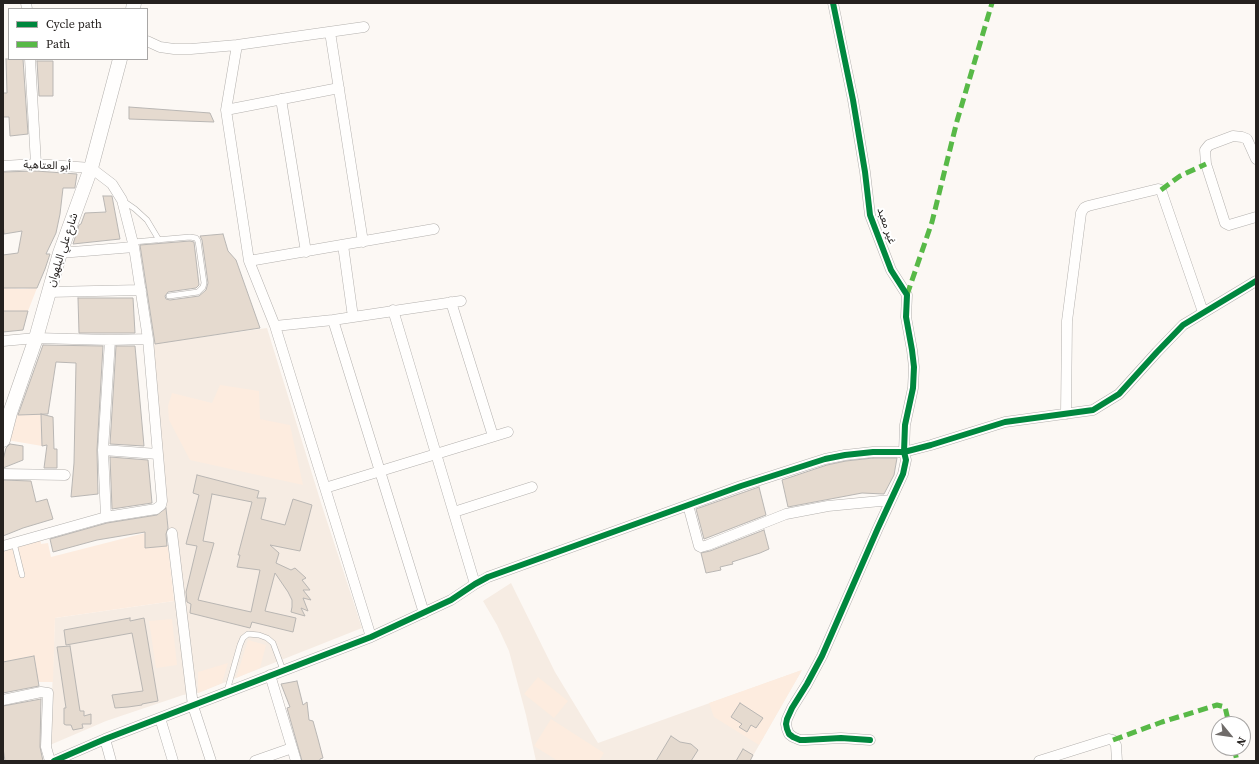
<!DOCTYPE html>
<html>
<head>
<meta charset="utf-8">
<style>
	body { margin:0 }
	#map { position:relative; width:1259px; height:764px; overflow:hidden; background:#fcf8f4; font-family:"Source Serif 4",serif }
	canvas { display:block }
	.frame { position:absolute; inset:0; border:4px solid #25211f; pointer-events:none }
	.legend { position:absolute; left:8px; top:8px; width:140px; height:52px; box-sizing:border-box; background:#fff; border:1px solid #a8a6a5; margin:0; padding:5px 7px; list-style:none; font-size:12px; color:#25211f }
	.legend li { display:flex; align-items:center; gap:8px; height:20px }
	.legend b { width:20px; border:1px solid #a8a6a5 }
	.north { position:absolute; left:1211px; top:716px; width:40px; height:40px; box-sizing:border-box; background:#fff; border:1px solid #a8a6a5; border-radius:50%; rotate:119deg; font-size:11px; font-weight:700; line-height:16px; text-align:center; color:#25211f }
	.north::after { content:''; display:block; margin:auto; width:14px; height:18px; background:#706c6a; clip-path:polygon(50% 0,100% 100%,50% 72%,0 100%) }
</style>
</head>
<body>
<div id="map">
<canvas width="1259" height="764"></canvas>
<div class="frame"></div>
<ul class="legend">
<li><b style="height:5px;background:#00873e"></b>Cycle path</li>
<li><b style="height:5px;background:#58b947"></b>Path</li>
</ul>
<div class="north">N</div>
</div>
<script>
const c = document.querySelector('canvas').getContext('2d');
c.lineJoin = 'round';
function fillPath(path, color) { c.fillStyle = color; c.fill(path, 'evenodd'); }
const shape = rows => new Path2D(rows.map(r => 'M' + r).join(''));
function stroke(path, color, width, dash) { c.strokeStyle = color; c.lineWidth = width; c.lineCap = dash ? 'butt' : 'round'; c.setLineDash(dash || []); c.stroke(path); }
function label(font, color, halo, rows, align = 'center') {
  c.font = font + ' "Source Serif 4","Noto Sans Arabic",serif'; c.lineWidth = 4; c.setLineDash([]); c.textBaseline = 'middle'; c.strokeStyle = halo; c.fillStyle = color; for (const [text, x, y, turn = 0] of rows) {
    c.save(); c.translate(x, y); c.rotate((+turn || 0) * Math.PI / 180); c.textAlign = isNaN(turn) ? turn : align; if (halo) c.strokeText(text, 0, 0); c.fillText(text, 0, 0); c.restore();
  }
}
const built = shape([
	[267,328,322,506,362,628,198,693,183,695,106,721,50,745,55,618,174,601,166,504,151,344],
	[511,583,555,672,598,743,802,670,750,761,536,761,526,715,509,651,497,625,483,601]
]);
const green = shape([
	[3,288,23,289,37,288,28,311,3,311],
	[220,385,259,391,260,419,290,425,303,485,190,460,169,420,168,406,172,393,212,403],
	[41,414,42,446,7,440,11,415],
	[145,533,145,548,168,545,174,601,55,618,53,682,38,682,34,656,3,662,3,548,40,536,41,544,48,543,51,557],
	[172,619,177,665,156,668,149,621],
	[248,640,266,645,260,668,236,678],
	[228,663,222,683,198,693,198,672],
	[802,670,759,745,714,717,709,703],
	[538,677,568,701,554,718,524,694],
	[551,719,604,753,599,761,558,761,534,746]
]);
const building = shape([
	[6,59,23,59,28,134,10,136,9,117,3,117,3,93,7,93,6,59],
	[37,61,53,61,53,96,39,96,37,61],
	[129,107,210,113,214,122,129,119,129,107],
	[36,171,77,174,75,187,75,188,63,188,60,214,56,233,46,254,50,254,45,269,37,288,3,288,3,255,18,253,22,231,4,234,3,223,3,172,36,171],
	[103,196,112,196,120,239,73,244,79,225,81,224,85,213,106,212,103,196],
	[223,234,228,251,236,260,260,328,155,344,140,245,190,241,194,242,199,285,196,288,168,292,165,296,166,299,170,300,199,296,206,290,208,283,202,240,200,236,223,234],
	[78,298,133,298,135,333,79,333,78,298],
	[3,311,28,311,23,330,3,332,3,311],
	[43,345,103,346,97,450,98,494,71,497,74,463,76,363,56,362,48,414,18,415,43,345],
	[116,346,135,346,144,446,110,444,116,346],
	[41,414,53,417,54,449,57,449,57,468,44,468,47,445,42,446,41,414],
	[10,444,23,446,23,460,3,468,3,460,6,448,10,444],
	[110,457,148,460,152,503,112,509,110,457],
	[873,458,897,458,894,475,884,494,862,493,788,507,782,480,827,465,846,461,873,458],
	[197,475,259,491,257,498,266,498,261,519,285,525,293,499,312,505,300,551,270,545,279,553,276,563,291,570,295,568,306,578,302,580,310,590,303,590,311,600,303,598,308,611,301,608,305,616,291,612,292,607,292,600,288,592,275,573,265,611,296,618,293,632,252,622,250,628,190,613,191,604,187,602,186,592,197,546,186,544,199,495,193,493,197,475],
	[212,494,252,502,238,555,240,555,237,567,260,570,251,612,198,600,214,543,203,541,212,494],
	[3,480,31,481,36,502,47,499,53,519,23,528,3,536,3,480],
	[759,487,766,515,704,539,696,509,759,487],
	[166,508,168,528,166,534,167,546,145,548,145,532,97,540,53,552,50,539,107,523,157,515,166,508],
	[764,530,769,549,760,553,732,562,733,564,720,567,721,570,706,573,701,553,710,551,764,530],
	[130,618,130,621,144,618,158,701,142,704,142,705,128,707,115,708,112,695,143,691,132,633,66,645,64,630,130,618],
	[70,646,80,711,84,711,84,716,91,714,91,724,82,724,83,728,73,730,71,725,66,725,64,724,64,708,66,708,57,647,70,646],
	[34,656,39,686,3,693,3,662,34,656],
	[297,681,303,705,307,702,309,720,313,721,318,739,323,758,320,759,320,761,302,761,287,708,290,707,281,684,297,681],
	[41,699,40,747,43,761,5,761,3,748,3,706,41,699],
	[740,703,763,718,756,728,751,725,747,732,739,727,742,724,731,717,740,703],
	[671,736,680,742,691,744,698,750,691,761,656,761,671,736],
	[743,749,753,755,750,761,736,761,743,749]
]);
const lane = shape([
	[122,200,135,209,147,220,159,240],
	[133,242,190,237,196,238,198,241,204,283,203,287,198,292,169,296],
	[14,543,22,575],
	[227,691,240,645,243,638,248,634,259,635,267,638,273,643,283,670]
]);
const street = shape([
	[26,3,27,9],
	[833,3,853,100,865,172,870,215,891,270,907,295,906,317,912,350,914,367,913,388,905,425,904,452,906,460,903,474,878,528,822,656,807,684,792,708,787,719,786,724,787,729,789,734,793,737,800,740,805,740,841,738,870,740],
	[330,32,363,242],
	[147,41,160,47,174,49,191,49,237,45,364,27],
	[237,45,226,110,249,261,275,326,371,637],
	[30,59,36,164],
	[281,99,306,252],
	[226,110,339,88],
	[1256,159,1247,139,1242,137,1233,136,1209,145,1205,150,1206,164,1225,223,1229,225,1256,217],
	[3,166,36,164,91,168,112,184,122,200,134,247],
	[343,245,353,317],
	[249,261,434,229],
	[49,292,141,290],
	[451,302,493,436],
	[393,310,475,584],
	[333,320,424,613],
	[275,326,333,320,461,301],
	[3,341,36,338,110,340],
	[1066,414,1067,321,1081,213,1084,208,1088,206,1158,189,1161,190,1203,312],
	[103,450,110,340,148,339],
	[3,474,65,475],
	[325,488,508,432],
	[688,505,699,546,701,547,708,545,786,514,828,506,891,500],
	[454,512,532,487],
	[106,517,103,450,158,454],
	[172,533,193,706,211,761],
	[3,546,106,517,156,509,161,505,162,501,148,339,134,247,60,253],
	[270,675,296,761],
	[3,700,41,692,48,693,46,747,50,761],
	[160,718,173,761],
	[105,739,111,761],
	[54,761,105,739,371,637,451,600,475,584,488,577,741,486,825,459,845,455,873,452,904,452,931,445,1005,422,1093,410,1119,394,1157,352,1183,325,1256,281],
	[255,761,292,748],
	[1039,761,1109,739,1113,740,1116,745,1117,761]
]);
const secondary = shape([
	[133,9,134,3],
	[3,440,10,413,36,338,60,253,91,168,120,59]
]);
const quiet = shape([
	[1161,190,1180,176,1206,164],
	[907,295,932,222,957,121,992,3],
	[1113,740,1162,722,1217,705,1225,707,1229,724],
	[1234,748,1237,761]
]);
const cycleway = shape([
	[833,3,853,100,865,172,870,215,891,270,907,295,906,317,912,350,914,367,913,388,905,425,904,452,906,460,903,474,878,528,822,656,807,684,792,708,787,719,786,724,787,729,789,734,793,737,800,740,805,740,841,738,870,740],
	[54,761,105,739,371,637,451,600,475,584,488,577,741,486,825,459,845,455,873,452,904,452,931,445,1005,422,1093,410,1119,394,1157,352,1183,325,1256,281]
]);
const streetNames = [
	["أبو العتاهية",47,166,2],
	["غير معبد",886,226,71],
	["شارع علي البلهوان",63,250,-72]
];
fillPath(built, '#f6ece3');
fillPath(green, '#fdecdf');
fillPath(building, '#e5dacf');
stroke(building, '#b9b6b3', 1);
stroke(lane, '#b4b1ae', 6);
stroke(street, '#b4b1ae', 11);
stroke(secondary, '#b4b1ae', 15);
stroke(lane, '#fffefd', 5);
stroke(street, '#fffefd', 10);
stroke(secondary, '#fffefd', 14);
stroke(quiet, '#58b947', 5, [10, 5]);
stroke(cycleway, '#00873e', 6);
label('11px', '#25211f', '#fff', streetNames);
</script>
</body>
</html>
